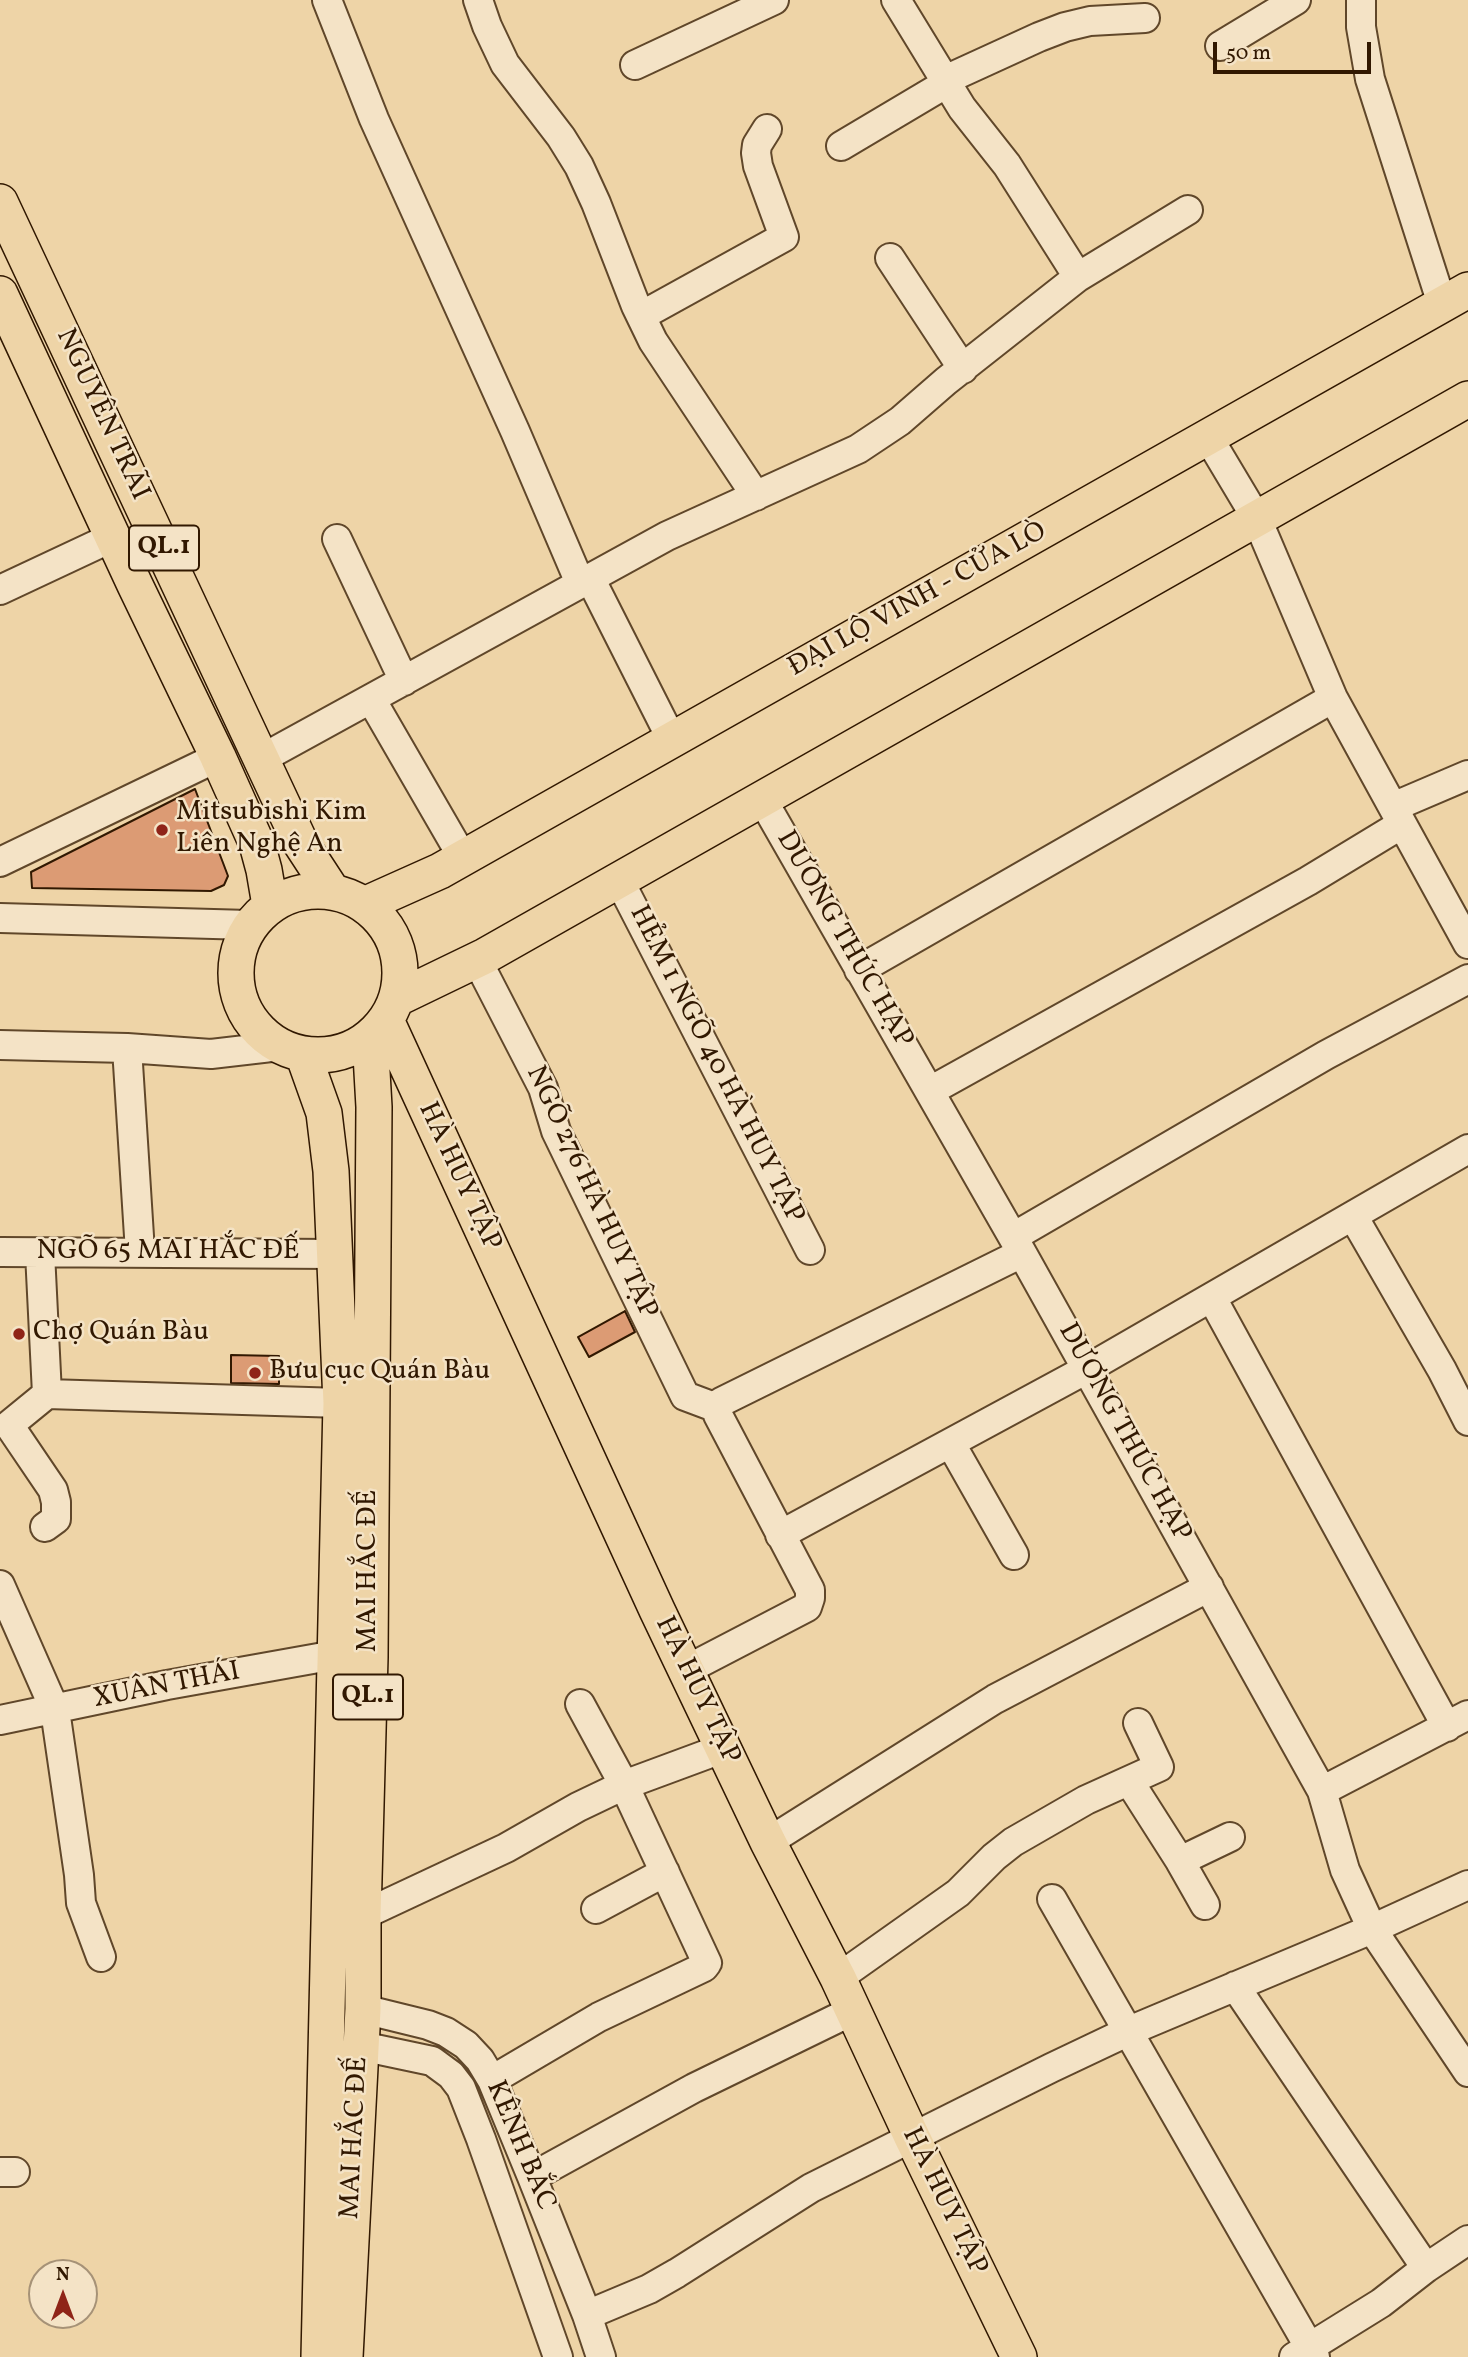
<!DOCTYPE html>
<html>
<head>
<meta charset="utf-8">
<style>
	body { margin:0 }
	#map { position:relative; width:1468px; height:2357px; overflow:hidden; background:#eed4a7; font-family:Vollkorn,serif }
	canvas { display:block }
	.north { position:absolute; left:28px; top:2259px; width:70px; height:70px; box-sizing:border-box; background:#f4e3c6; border:2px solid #a69277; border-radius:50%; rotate:0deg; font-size:19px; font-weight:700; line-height:28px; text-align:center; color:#311801 }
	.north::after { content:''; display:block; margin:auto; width:24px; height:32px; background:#8f2418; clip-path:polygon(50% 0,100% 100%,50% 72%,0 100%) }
	.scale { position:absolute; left:1213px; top:42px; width:158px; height:32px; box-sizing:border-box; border:4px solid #311801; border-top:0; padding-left:9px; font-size:21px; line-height:24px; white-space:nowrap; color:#311801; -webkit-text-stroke:5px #f4e3c6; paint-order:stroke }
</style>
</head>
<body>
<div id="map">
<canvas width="1468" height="2357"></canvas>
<div class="north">N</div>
<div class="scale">50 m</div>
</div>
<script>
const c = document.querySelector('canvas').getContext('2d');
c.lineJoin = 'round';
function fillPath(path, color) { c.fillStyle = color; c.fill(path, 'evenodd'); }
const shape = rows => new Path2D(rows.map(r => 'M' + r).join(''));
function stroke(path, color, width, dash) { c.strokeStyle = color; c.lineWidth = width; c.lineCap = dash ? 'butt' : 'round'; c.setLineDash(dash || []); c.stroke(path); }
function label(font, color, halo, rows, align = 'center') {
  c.font = font + ' Vollkorn,serif'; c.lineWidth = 5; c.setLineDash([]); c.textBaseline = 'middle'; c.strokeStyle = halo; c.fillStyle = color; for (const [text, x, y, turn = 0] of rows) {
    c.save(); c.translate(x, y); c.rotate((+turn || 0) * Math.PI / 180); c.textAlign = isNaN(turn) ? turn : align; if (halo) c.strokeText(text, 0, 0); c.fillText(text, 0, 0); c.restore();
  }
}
const building = shape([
	[195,789,228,876,224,885,211,891,32,888,31,872,195,789],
	[625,1311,635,1332,589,1357,578,1337,625,1311],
	[231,1355,279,1356,279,1384,231,1383,231,1355]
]);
const minor = shape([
	[327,0,374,119,515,431,580,583],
	[478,0,487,26,505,64,561,137,579,166,596,203,636,306,653,341,756,496],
	[896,0,962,108,1007,165,1078,277],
	[1361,0,1361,27,1370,79,1442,304],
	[1220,46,1296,0],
	[635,65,774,0],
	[945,80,1039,37,1065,27,1090,21,1145,18],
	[841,146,947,83],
	[890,258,963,369],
	[641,316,784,237,758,166,756,153,757,145,767,129],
	[1208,437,1257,519,1333,698,1468,944],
	[337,539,404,681],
	[590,578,672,740],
	[0,590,113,537],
	[371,699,463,858],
	[261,759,667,536,858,449,900,421,946,381,1078,277,1188,210],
	[762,799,1022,1253,1322,1791,1345,1870,1372,1929,1468,2072],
	[1393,807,1468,775],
	[0,862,218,757],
	[619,880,810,1250],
	[0,918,249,925],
	[477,960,543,1088,556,1131,685,1396,717,1408],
	[859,970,1333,698],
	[0,1045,127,1048,211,1054,280,1046],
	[127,1048,140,1252],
	[930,1091,1308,881,1402,824],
	[1353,1216,1442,1370,1468,1421],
	[1013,1237,1326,1055,1468,979],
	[0,1252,335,1254],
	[40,1253,47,1394,341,1403],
	[1212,1298,1447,1727],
	[951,1444,1014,1555],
	[45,1527,56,1519,56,1502,53,1490,9,1425,47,1394],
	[780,1535,1087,1369,1468,1149],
	[0,1585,55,1710,79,1875,81,1903,101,1957],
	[686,1670,807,1607,810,1598,810,1590,718,1415,717,1408,721,1402,1022,1253],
	[0,1720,167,1685,335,1655],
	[1129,1781,1180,1861,1230,1837],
	[1322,1791,1468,1715],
	[768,1842,995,1699,1209,1587],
	[1180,1861,1205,1905],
	[1052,1899,1315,2357],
	[596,1909,665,1872],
	[363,1915,506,1848,578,1807,624,1785,724,1748],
	[838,1978,958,1893,994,1857,1013,1842,1086,1800,1159,1767,1138,1723],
	[1235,1986,1426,2268],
	[363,2009,428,2025,446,2032,466,2045,480,2060,492,2080,532,2177,587,2315,601,2357],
	[361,2046,432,2061,451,2075,461,2088,481,2139,558,2357],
	[492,2080,599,2017,704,1967,707,1963,624,1785,580,1704],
	[0,2172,15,2172],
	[532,2177,694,2088,852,2011],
	[587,2315,649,2289,677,2273,811,2188,1051,2068,1129,2031,1372,1929,1468,1885],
	[1294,2357,1381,2303,1426,2268,1468,2240]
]);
const major = shape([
	[0,202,300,842,332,891],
	[0,294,135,585,218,757,257,844,264,870,270,905],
	'236 973a82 82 0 1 1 164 0a82 82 0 1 1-164 0Z',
	[364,905,440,871,463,858,1468,290],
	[396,999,485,956,1468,399],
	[386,1020,657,1610,768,1842,838,1978,912,2137,1019,2357],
	[303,1054,324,1113,331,1171,341,1403,319,2357],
	[345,2357,363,2009,363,1915,370,1657,374,1107,370,1037]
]);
const markers = [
	[162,830,7,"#8f2418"],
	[19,1334,7,"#8f2418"],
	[255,1373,7,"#8f2418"]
];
const shields = [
	[164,548,70],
	[368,1697,70]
];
const shieldNames = [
	["QL.1",164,548],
	["QL.1",368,1697]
];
const streetNames = [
	["NGUYÊN TRÃI",101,415,65],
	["ĐẠI LỘ VINH - CỬA LÒ",918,601,-29],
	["DƯƠNG THÚC HẠP",843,940,60],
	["HẺM 1 NGÕ 40 HÀ HUY TẬP",715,1065,63],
	["HÀ HUY TẬP",458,1177,65],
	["NGÕ 276 HÀ HUY TẬP",590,1193,65],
	["NGÕ 65 MAI HẮC ĐẾ",168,1253],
	["DƯƠNG THÚC HẠP",1123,1433,61],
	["MAI HẮC ĐẾ",370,1571,-90],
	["XUÂN THÁI",167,1687,-11],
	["HÀ HUY TẬP",696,1691,64],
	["MAI HẮC ĐẾ",356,2138,-87],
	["KÊNH BẮC",519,2146,67],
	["HÀ HUY TẬP",943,2202,64]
];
const poiNames = [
	["Mitsubishi Kim",176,814],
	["Liên Nghệ An",176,846],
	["Chợ Quán Bàu",33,1334],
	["Bưu cục Quán Bàu",269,1373]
];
fillPath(building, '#dc9b74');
stroke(building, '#311801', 2);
stroke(minor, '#60472a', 32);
stroke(major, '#311801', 38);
stroke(minor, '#f4e3c6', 28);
stroke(major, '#eed4a7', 35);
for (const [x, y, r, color] of markers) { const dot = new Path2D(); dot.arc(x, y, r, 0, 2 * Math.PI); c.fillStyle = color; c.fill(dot); stroke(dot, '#f4e3c6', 2.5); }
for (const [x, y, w] of shields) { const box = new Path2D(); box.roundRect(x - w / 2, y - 22.5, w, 45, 5); c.fillStyle = '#f4e3c6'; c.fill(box); stroke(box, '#311801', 2); }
label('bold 26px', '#311801', null, shieldNames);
label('28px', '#311801', '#f4e3c6', streetNames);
label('28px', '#311801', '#f4e3c6', poiNames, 'left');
</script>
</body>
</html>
